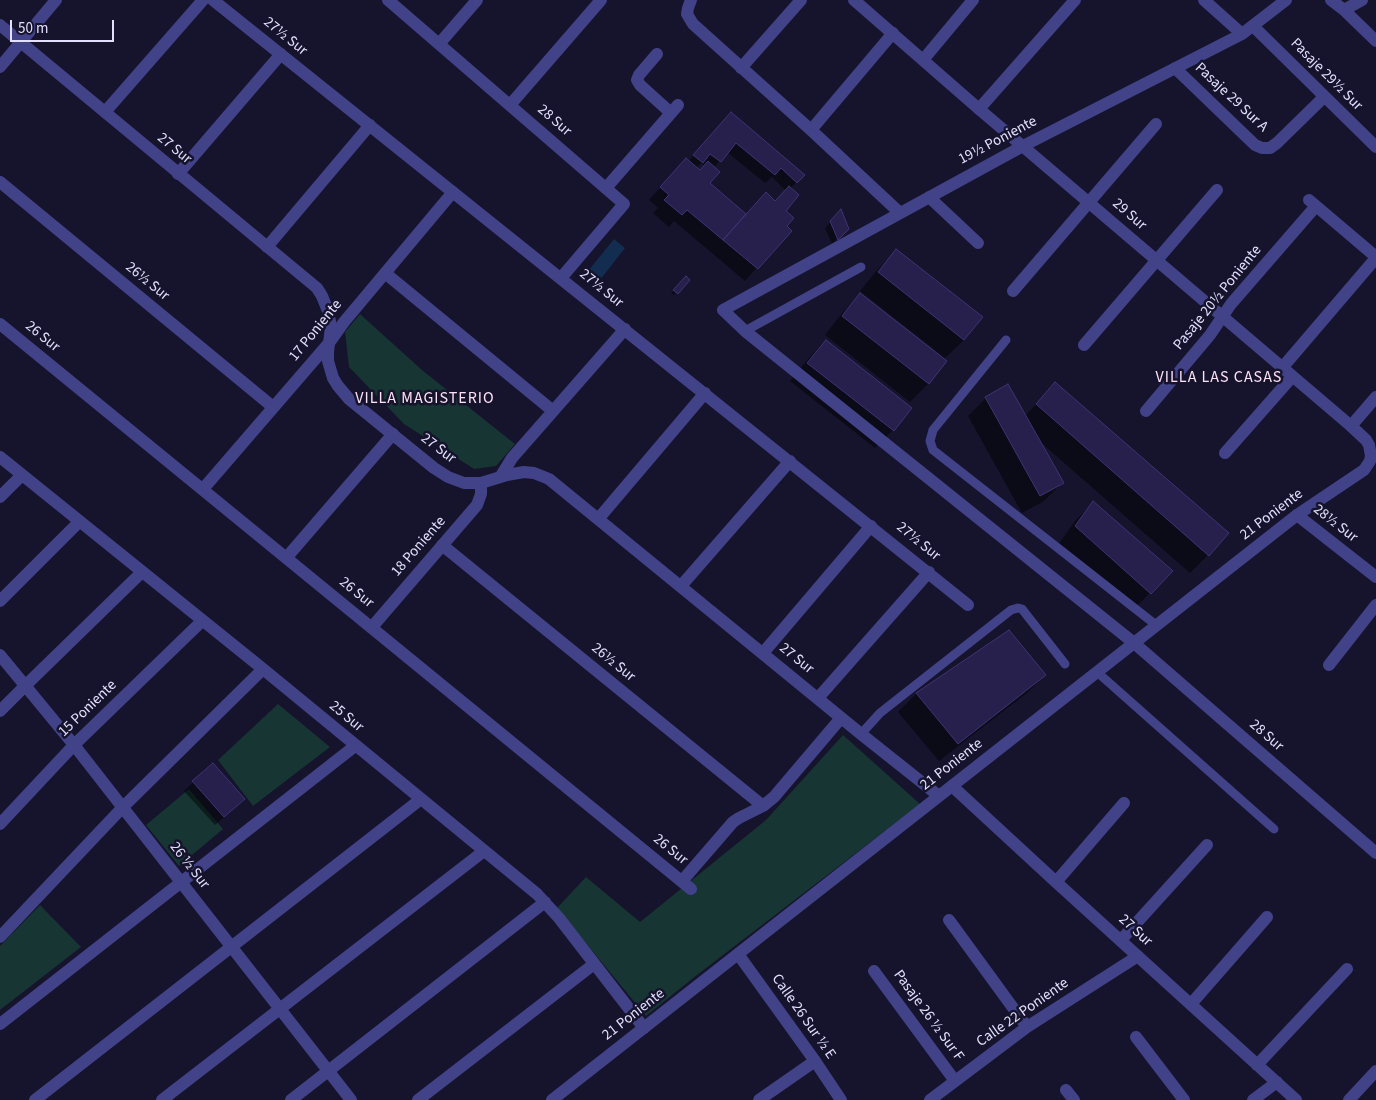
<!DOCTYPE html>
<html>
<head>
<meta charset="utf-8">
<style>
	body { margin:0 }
	#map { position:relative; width:1376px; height:1100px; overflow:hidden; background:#16132c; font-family:"Source Sans 3",sans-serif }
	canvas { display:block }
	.scale { position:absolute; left:10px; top:20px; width:104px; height:22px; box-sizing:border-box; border:2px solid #e2e0fd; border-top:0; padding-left:6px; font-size:15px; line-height:18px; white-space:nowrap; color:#e2e0fd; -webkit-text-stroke:4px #16132c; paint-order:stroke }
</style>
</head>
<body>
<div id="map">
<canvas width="1376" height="1100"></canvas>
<div class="scale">50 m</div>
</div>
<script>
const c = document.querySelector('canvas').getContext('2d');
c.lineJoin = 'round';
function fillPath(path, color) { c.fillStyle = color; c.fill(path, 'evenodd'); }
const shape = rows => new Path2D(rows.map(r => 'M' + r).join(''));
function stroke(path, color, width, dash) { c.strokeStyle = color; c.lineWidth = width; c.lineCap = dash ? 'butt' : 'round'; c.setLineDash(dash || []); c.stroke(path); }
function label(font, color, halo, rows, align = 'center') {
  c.font = font + ' "Source Sans 3",sans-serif'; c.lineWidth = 5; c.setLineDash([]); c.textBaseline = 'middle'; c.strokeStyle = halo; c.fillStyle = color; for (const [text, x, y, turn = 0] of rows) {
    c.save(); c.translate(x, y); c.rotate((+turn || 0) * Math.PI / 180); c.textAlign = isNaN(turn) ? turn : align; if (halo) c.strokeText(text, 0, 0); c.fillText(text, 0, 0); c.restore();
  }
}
const green = shape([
	[360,314,422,370,515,444,496,466,474,469,404,424,349,367,345,332],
	[278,704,330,747,253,806,218,760],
	[843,735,920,804,697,975,646,1016,557,908,586,877,640,922,766,820],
	[189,789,223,829,179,866,146,825],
	[40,905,81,947,0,1010,0,946]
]);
const water = shape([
	[614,239,625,248,600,280,588,271]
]);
const shadow = shape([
	[722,123,803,175,790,189,784,211,785,226,790,231,745,281,674,221,669,227,653,213,658,208,649,200,686,159,688,162],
	[727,152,765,183,772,177,786,191,775,203,745,215,708,183,714,167],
	[701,163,705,166,700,172,696,168],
	[840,212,847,228,832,244,825,228],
	[896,251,964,340,945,358,860,291,878,269],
	[686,278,688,280,674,295,671,293],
	[860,295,945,361,928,384,910,402,825,335,842,313],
	[826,341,893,430,875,448,790,381,808,359],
	[1055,384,1208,555,1190,573,1038,440,1062,483,1044,501,1022,513,968,416,986,398,1025,416],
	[1093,503,1171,571,1132,611,1058,545,1075,521],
	[1009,631,1045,675,1027,693,939,761,898,712,916,694],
	[212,765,234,808,215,825,184,791]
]);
const building = shape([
	[731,112,805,175,797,183,781,168,775,175,736,143,721,162,710,154,703,163,693,155,731,112],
	[686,158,700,170,708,161,720,172,710,183,746,214,723,240,687,210,682,215,664,200,669,195,660,187,686,158],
	[789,186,799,195,786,211,794,218,787,226,792,231,758,269,723,240,766,192,775,201,789,186],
	[841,209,849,229,838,240,830,221,841,209],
	[896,249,983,317,964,340,878,272,896,249],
	[686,276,690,280,678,294,673,290,686,276],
	[860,293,947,361,929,384,842,316,860,293],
	[826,340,912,408,894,431,807,363,826,340],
	[1055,382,1229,533,1209,556,1036,404,1055,382],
	[1008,384,1064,483,1040,496,985,397,1008,384],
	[1093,501,1173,571,1151,594,1075,526,1093,501],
	[1009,630,1046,675,958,744,916,693,1009,630],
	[213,763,245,799,224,817,192,781,213,763]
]);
const service = shape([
	[745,331,861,267],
	[1006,340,933,430,930,441,933,450,1156,625],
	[1097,672,1274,829],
	[861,734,880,713,1011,610,1018,608,1022,609,1065,664]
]);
const minor = shape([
	[213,0,968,605],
	[388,0,624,204,561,278],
	[691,0,688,8,687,14,693,24,811,130,900,213],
	[1204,0,1242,34],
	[1286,0,1242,34,1023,146,723,310,745,331,1134,643,1376,853],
	[1331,0,1344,10,1376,41],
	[1344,10,1362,0],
	[1253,26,1376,147],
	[439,44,477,0],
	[657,54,639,75,637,80,640,85,671,113],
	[923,60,973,0],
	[0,67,56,0],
	[741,68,801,0],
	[1175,68,1255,145,1262,148,1270,148,1277,143,1324,97],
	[510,105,601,0],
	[979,109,1075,0],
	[105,112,203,0],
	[811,130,893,33],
	[178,174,281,54],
	[0,182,273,407],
	[606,188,678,105],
	[929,197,978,243],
	[1309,200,1376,257],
	[267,247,370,125],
	[385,273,553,411],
	[1013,291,1156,124],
	[0,324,691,889],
	[1084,345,1217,190],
	[1282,368,1376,258],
	[1146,411,1210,335,1231,304,1316,206],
	[1351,426,1376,397],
	[1225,453,1292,377],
	[0,457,263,669,537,894,559,918,644,1028],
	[501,476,512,458,625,329],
	[203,489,329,343,344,322,453,192],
	[0,497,22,475],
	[1297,515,1376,577],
	[599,518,705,393],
	[442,545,763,806],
	[287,557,393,434],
	[681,586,790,461],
	[0,601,79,522],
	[372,627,477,505,481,494,481,483],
	[763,653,871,526],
	[0,655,74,745,351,1100],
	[1329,665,1376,605],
	[818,698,929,572],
	[0,711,26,685,142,572],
	[952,786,1056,882,1296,1100],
	[0,824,74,745,202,621],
	[682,881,733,822,739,818,763,806,774,797,841,718],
	[1056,882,1124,803],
	[949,920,1027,1027],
	[0,937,123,807,263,669],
	[1121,940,1207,845],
	[738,954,815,1061,841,1100],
	[874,971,955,1081],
	[1191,1004,1267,917],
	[0,1024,355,746],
	[1136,1037,1184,1100],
	[1257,1065,1347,969],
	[1066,1090,1074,1100],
	[35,1100,421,799],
	[162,1100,484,851],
	[291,1100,545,902],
	[418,1100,594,964],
	[759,1100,815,1061],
	[930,1100,1027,1027,1138,956],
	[1253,1100,1277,1082],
	[1349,1100,1376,1071]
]);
const tertiary = shape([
	[0,25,317,288,322,296,328,311,331,327,328,352,328,361,333,378,338,386,349,399,434,468,448,477,464,483,481,483,507,475,524,472,534,473,549,479,861,734,939,796],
	[552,1100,1297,515,1364,470,1370,461,1371,456,1369,445,1366,440,1351,426,979,109,854,0]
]);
const streetNames = [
	["27½ Sur",285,37,39],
	["Pasaje 29½ Sur",1326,75,45],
	["Pasaje 29 Sur A",1231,98,43],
	["28 Sur",554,121,41],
	["19½ Poniente",998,141,-28],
	["27 Sur",174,149,40],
	["29 Sur",1129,215,41],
	["26½ Sur",147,282,39],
	["27½ Sur",601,289,39],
	["Pasaje 20½ Poniente",1218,298,-51],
	["17 Poniente",316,331,-51],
	["26 Sur",42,337,39],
	["27 Sur",438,449,37],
	["21 Poniente",1272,515,-37],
	["28½ Sur",1335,524,38],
	["27½ Sur",918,542,39],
	["18 Poniente",419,547,-49],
	["26 Sur",356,593,39],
	["27 Sur",796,659,39],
	["26½ Sur",613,663,39],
	["15 Poniente",88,709,-44],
	["25 Sur",346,717,40],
	["28 Sur",1266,736,41],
	["21 Poniente",952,765,-38],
	["26 Sur",670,850,39],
	["26 ½ Sur",189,866,52],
	["27 Sur",1135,931,42],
	["Calle 22 Poniente",1023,1013,-35],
	["21 Poniente",634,1015,-38],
	["Pasaje 26 ½ Sur F",928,1016,54],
	["Calle 26 Sur ½ E",803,1017,55]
];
const neighbourhoodNames = [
	["VILLA LAS CASAS",1219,378],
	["VILLA MAGISTERIO",425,399]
];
fillPath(green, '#173533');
fillPath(water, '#132d50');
fillPath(shadow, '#0007');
fillPath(building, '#27204c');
stroke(building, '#3e3476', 1);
stroke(service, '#414288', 9);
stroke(minor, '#414288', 12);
stroke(tertiary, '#414288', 12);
label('15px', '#e2e0fd', '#16132c', streetNames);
c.letterSpacing = '1px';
label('16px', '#fde2f5', '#16132c', neighbourhoodNames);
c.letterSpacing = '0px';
</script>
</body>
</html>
